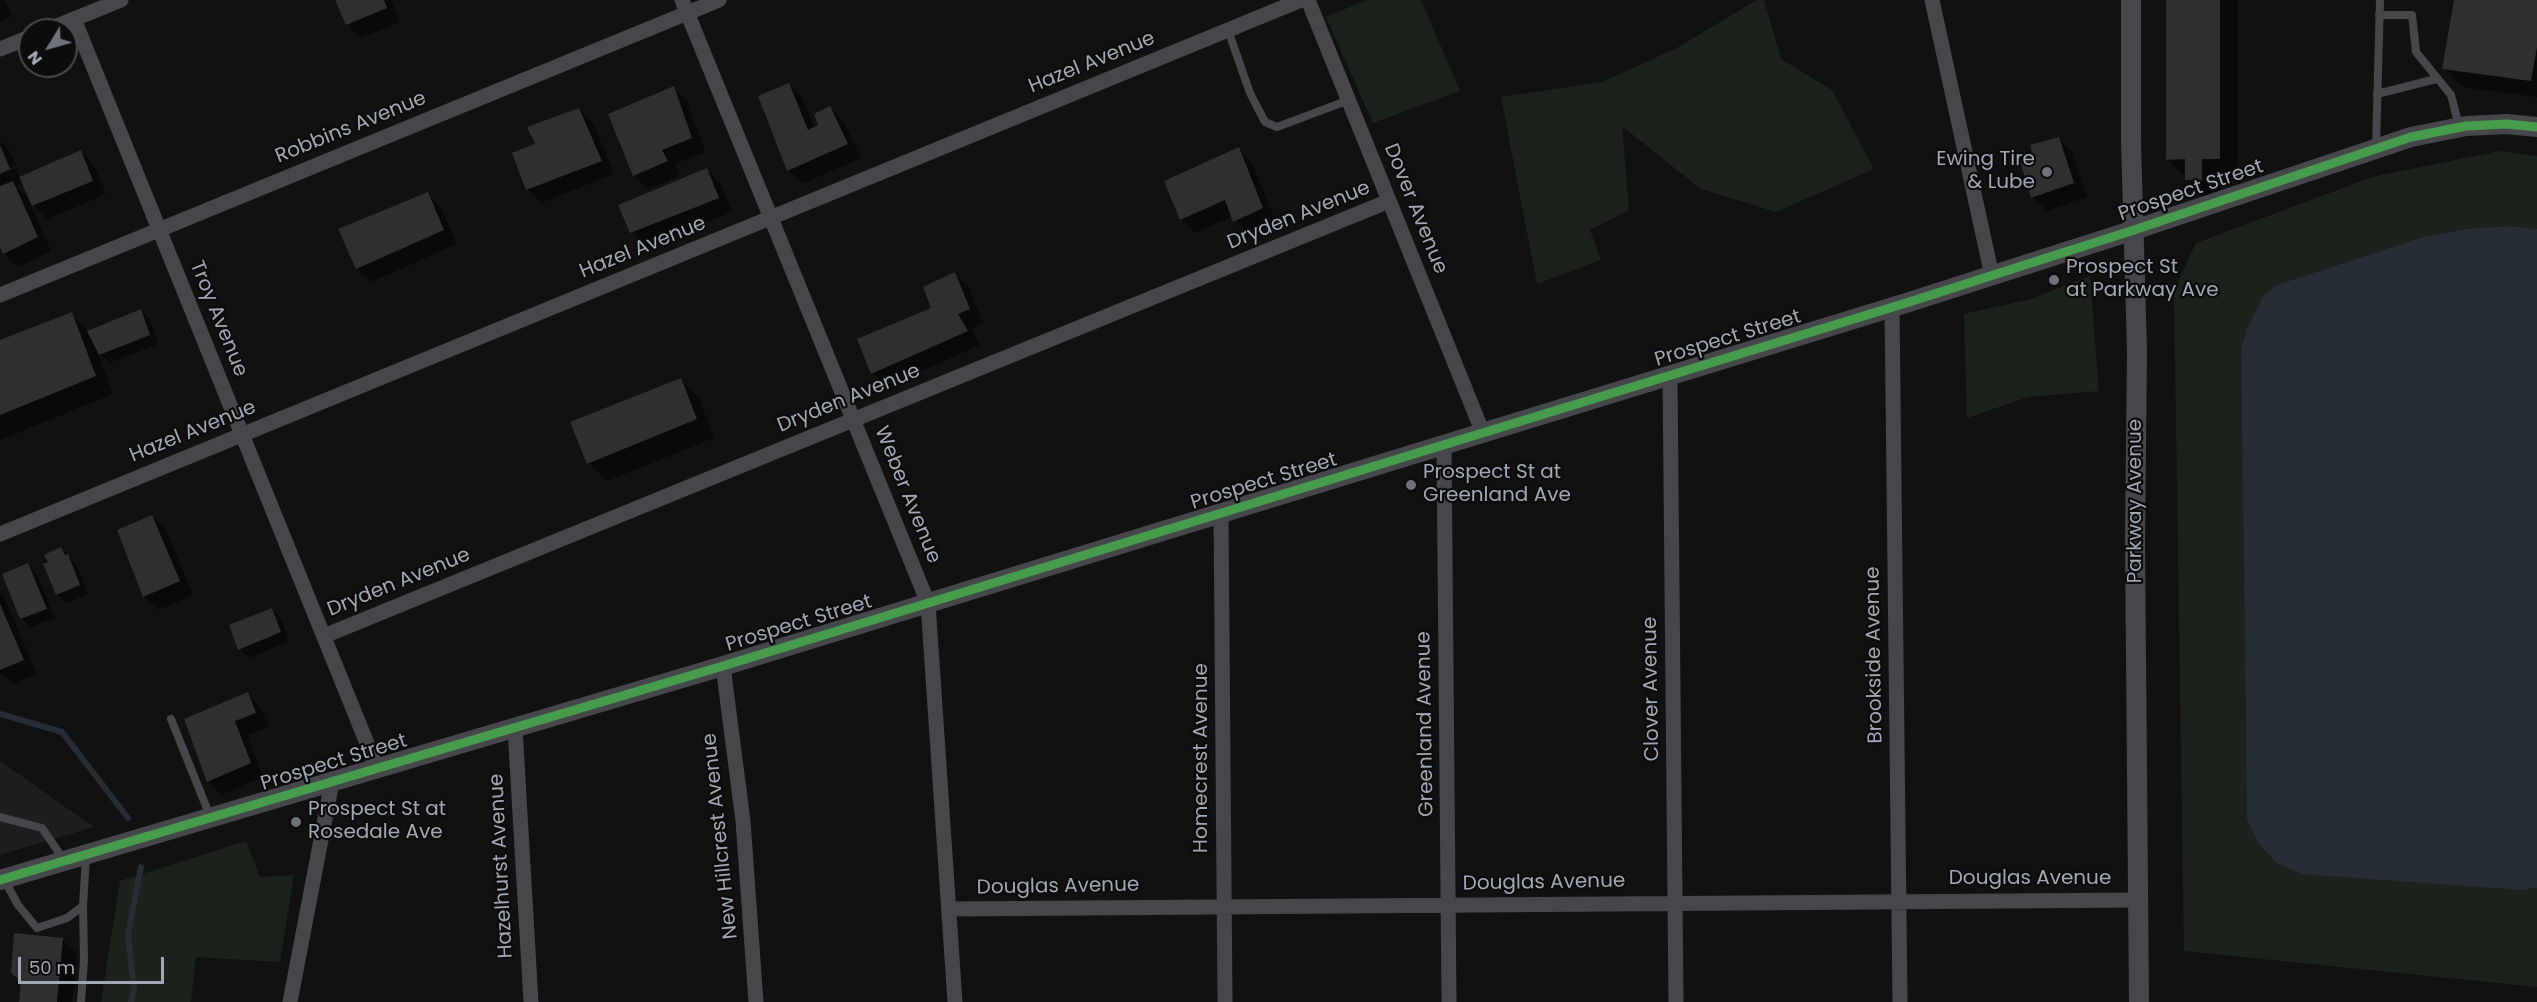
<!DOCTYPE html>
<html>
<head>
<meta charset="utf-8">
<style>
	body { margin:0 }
	#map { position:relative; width:2537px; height:1002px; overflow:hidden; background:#111112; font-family:Poppins,sans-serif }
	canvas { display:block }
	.north { position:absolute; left:18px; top:18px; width:60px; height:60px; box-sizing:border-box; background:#0c0c0d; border:2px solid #484a50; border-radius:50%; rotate:233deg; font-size:16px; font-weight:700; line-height:24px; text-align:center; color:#a1a7b4 }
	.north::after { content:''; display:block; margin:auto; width:21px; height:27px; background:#6f727b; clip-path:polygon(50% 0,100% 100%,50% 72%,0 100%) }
	.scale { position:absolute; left:18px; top:957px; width:146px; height:27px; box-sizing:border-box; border:3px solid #a1a7b4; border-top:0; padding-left:8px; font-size:18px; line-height:21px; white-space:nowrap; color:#a1a7b4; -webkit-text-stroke:4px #0c0c0d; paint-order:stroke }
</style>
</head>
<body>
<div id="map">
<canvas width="2537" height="1002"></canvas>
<div class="north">N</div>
<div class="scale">50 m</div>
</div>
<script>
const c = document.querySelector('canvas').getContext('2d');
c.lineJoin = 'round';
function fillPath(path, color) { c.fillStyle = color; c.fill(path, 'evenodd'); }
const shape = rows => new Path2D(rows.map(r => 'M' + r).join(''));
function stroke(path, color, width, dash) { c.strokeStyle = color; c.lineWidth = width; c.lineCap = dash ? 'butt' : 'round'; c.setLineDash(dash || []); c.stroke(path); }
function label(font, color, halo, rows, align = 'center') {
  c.font = font + ' Poppins,sans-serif'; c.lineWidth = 4.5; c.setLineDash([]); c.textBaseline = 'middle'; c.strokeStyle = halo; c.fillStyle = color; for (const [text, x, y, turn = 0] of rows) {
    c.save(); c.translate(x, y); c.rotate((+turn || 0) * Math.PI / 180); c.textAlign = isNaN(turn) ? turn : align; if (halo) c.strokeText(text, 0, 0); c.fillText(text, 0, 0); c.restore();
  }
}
const built = shape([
	[0,761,94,827,0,855]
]);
const green = shape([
	[1367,0,1421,0,1460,91,1373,123,1326,17],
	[1757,0,1764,0,1781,59,1832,90,1874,169,1776,212,1701,189,1622,126,1629,210,1590,230,1601,260,1537,284,1501,97,1602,82,1677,48],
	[2499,151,2537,156,2537,229,2509,226,2464,229,2424,237,2241,350,2247,821,2258,843,2521,890,2537,888,2537,987,2184,951,2174,290,2196,243,2372,177],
	[2090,276,2099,391,2028,397,1967,418,1964,314,2031,299],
	[246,841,260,877,294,875,280,962,196,957,191,1002,101,1002,120,881]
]);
const water = shape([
	[2509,226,2537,229,2537,888,2522,890,2302,874,2277,863,2258,843,2247,820,2241,350,2247,328,2264,295,2280,284,2424,237,2464,229]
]);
const shadow = shape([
	[0,0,5,0,12,16,0,21],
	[337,0,391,0,400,22,361,38,347,24],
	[2168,0,2238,0,2238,176,2220,176,2220,198,2205,198,2167,159],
	[2455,0,2537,0,2537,97,2462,87,2444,68],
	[789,84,802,98,815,129,820,126,830,108,844,122,861,158,802,184,788,170],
	[673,87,687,101,705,152,675,164,680,175,648,189,634,175],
	[579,109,593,123,614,174,541,203,527,189,538,145],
	[2058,138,2072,152,2087,197,2047,211,2033,197,2034,158],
	[0,141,10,151,16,165,0,172],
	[1238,149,1252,163,1276,222,1248,235,1233,216,1195,233,1181,219,1166,182],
	[81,152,94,165,106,194,47,219,29,201,51,251,18,267,4,253,0,243,0,175,17,168,20,178],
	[24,183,32,201,16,186],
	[707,170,720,183,732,212,645,246,632,232],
	[427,194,441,208,457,244,371,282,357,268],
	[955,274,969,288,983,323,971,328,980,345,886,387,873,373,933,308],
	[141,311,150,320,158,344,109,363,97,351,113,394,0,440,0,342,71,313,89,332],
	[681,380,699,398,714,438,607,481,589,463],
	[152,516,166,530,193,595,158,610,144,596],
	[61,549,77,565,88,594,66,603,57,594,50,563],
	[28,565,37,574,55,618,31,627,22,618],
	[0,593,4,597,37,674,13,684,0,672],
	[272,609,281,618,289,641,249,658,240,649],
	[247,694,261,708,269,727,248,735,263,777,222,795,208,781],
	[63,940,77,954,72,1002,20,1002]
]);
const stream = shape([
	[0,714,62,732,128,818],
	[131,1002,134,989,128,935,141,867]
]);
const building = shape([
	[335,0,384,0,387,8,346,25],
	[2166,0,2220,0,2220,159,2202,159,2202,181,2185,180,2185,159,2166,160],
	[2454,0,2537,0,2537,47,2531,81,2442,69],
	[789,83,808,130,818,125,814,114,830,106,848,144,787,171,758,96],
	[674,86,692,138,662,150,668,161,633,176,608,114],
	[579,108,602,161,526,190,512,153,535,144,527,127],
	[2059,137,2074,183,2031,198,2020,161,2033,157,2030,145],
	[0,145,10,169,0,174],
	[1239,147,1263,208,1233,222,1225,200,1180,220,1164,181],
	[81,150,93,181,32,206,19,177],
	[707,168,719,198,630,233,618,205],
	[13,181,38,237,3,254,0,247,0,186],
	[428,192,444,230,356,269,338,229],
	[955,272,970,309,958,314,968,331,871,374,857,339,931,308,923,287],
	[141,309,150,335,99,355,87,331],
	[72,312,96,376,0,415,0,340],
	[681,378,697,419,587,464,570,422],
	[152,515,180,581,143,597,117,530],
	[61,547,65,555,68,554,80,585,56,595,43,564,48,562,44,555],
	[28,563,47,609,20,619,2,574],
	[0,604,24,660,0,670],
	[272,608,281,632,238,650,229,625],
	[248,692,256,713,235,721,251,763,207,782,184,719],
	[14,933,63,938,57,1002,19,1002,21,981,11,973]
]);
const service = shape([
	[2379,15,2412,15,2416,52,2451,95,2459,126],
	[1228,30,1250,93,1265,122,1277,127,1349,100],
	[2377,94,2436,79],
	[2376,147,2380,0],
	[171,719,210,816],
	[0,817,42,828,64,860],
	[5,881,18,905,37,928,67,918,83,906],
	[81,1002,84,960,83,906,86,856]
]);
const minor = shape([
	[682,0,928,603,955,1002],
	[1308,0,1483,433],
	[1932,0,1992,276],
	[74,19,377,768],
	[47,30,121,0],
	[0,49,30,37],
	[0,295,719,0],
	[1892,307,1900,1002],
	[1670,376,1676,1002],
	[1444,445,1449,1002],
	[1221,513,1225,1002],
	[0,534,1301,0],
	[324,636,1389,201],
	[723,666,743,821,756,1002],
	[515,728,531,1002],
	[949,909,2139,900],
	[290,1002,332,782]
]);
const tertiary = shape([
	[2131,0,2131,142,2137,351,2135,542,2139,1002],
	[0,880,723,666,1906,303,2134,230,2411,137,2466,126,2507,124,2537,127]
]);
const cycleway = shape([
	[0,880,723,666,1906,303,2134,230,2411,137,2466,126,2507,124,2537,127]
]);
const markers = [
	[2047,172,6,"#6f727b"],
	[2054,280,6,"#6f727b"],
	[1411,485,6,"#6f727b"],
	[296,822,6,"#6f727b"]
];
const streetNames = [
	["Hazel Avenue",1092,63,-22],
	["Robbins Avenue",351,128,-22],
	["Prospect Street",2191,191,-19],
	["Dover Avenue",1415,209,68],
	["Dryden Avenue",1299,216,-22],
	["Hazel Avenue",643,248,-22],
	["Troy Avenue",218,319,68],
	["Prospect Street",1728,339,-17],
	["Dryden Avenue",849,399,-22],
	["Hazel Avenue",193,432,-22],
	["Prospect Street",1264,482,-17],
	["Weber Avenue",907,495,68],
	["Parkway Avenue",2136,501,-90],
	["Dryden Avenue",399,583,-22],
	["Prospect Street",799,624,-17],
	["Brookside Avenue",1875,655,-91],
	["Clover Avenue",1652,689,-91],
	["Greenland Avenue",1426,724,-91],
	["Homecrest Avenue",1202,758,-90],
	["Prospect Street",334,763,-17],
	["New Hillcrest Avenue",721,836,-96],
	["Hazelhurst Avenue",502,866,-93],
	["Douglas Avenue",2030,879],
	["Douglas Avenue",1544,883,-1],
	["Douglas Avenue",1058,887,-1]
];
const poiNames = [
	["Ewing Tire",2035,160,"right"],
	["& Lube",2035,183,"right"],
	["Prospect St",2066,268],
	["at Parkway Ave",2066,291],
	["Prospect St at",1423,473],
	["Greenland Ave",1423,496],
	["Prospect St at",308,810],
	["Rosedale Ave",308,833]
];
fillPath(built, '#1e1e20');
fillPath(green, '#1b221c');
fillPath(water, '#252c33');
fillPath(shadow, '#0007');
stroke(stream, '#252c33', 6);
fillPath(building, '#2f2f31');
stroke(service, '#46474b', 8);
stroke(minor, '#46474b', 15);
stroke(tertiary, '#46474b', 20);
stroke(cycleway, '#469c4c', 9);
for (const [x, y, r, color] of markers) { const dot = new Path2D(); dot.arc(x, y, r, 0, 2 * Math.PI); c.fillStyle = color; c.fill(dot); stroke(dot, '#0c0c0d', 2); }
label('20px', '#a1a7b4', '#0c0c0d', streetNames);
label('20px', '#a1a7b4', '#0c0c0d', poiNames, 'left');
</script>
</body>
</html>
